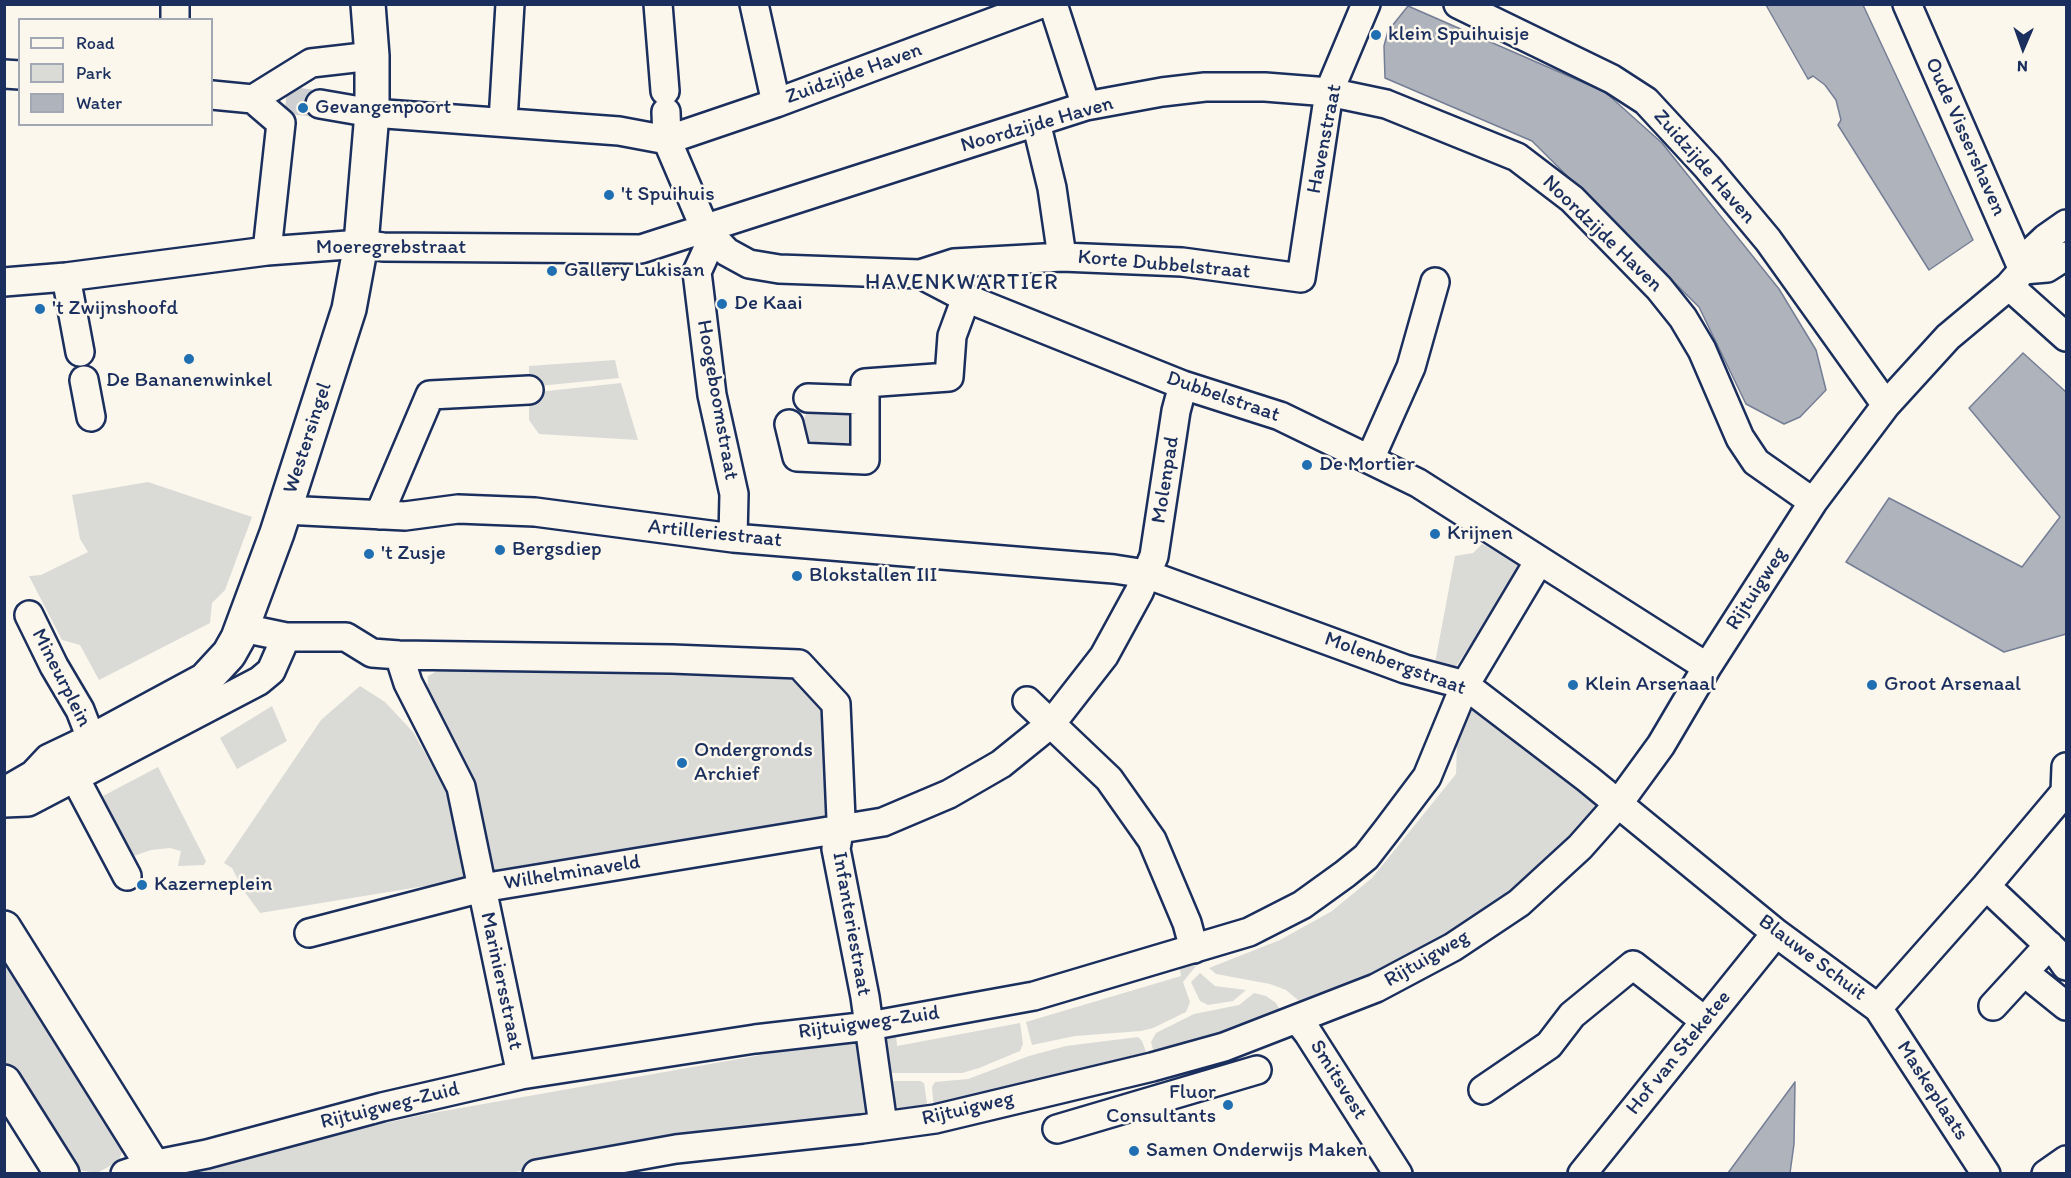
<!DOCTYPE html>
<html>
<head>
<meta charset="utf-8">
<style>
	body { margin:0 }
	#map { position:relative; width:2071px; height:1178px; overflow:hidden; background:#fbf7ec; font-family:Itim,sans-serif }
	canvas { display:block }
	.frame { position:absolute; inset:0; border:6px solid #1b2f5e; pointer-events:none }
	.legend { position:absolute; left:18px; top:18px; width:195px; height:108px; box-sizing:border-box; background:#fbf7ec; border:2px solid #a1a7b3; margin:0; padding:8px 10px; list-style:none; font-size:18px; color:#1b2f5e }
	.legend li { display:flex; align-items:center; gap:12px; height:30px }
	.legend b { width:30px; border:2px solid #a1a7b3 }
	.north { position:absolute; left:1993px; top:18px; width:60px; height:60px; -webkit-text-stroke:4px #fbf7ec; paint-order:stroke; rotate:182deg; font-size:16px; font-weight:700; line-height:24px; text-align:center; color:#1b2f5e }
	.north::after { content:''; display:block; margin:auto; width:21px; height:27px; background:#1b2f5e; clip-path:polygon(50% 0,100% 100%,50% 72%,0 100%) }
</style>
</head>
<body>
<div id="map">
<canvas width="2071" height="1178"></canvas>
<div class="frame"></div>
<ul class="legend">
<li><b style="height:8px;background:#fbf7ec"></b>Road</li>
<li><b style="height:16px;background:#dadad7"></b>Park</li>
<li><b style="height:16px;background:#afb3bb"></b>Water</li>
</ul>
<div class="north">N</div>
</div>
<script>
const c = document.querySelector('canvas').getContext('2d');
c.lineJoin = 'round';
function fillPath(path, color) { c.fillStyle = color; c.fill(path, 'evenodd'); }
const shape = rows => new Path2D(rows.map(r => 'M' + r).join(''));
function stroke(path, color, width, dash) { c.strokeStyle = color; c.lineWidth = width; c.lineCap = dash ? 'butt' : 'round'; c.setLineDash(dash || []); c.stroke(path); }
function label(font, color, halo, rows, align = 'center') {
  c.font = font + ' Itim,sans-serif'; c.lineWidth = 5; c.setLineDash([]); c.textBaseline = 'middle'; c.strokeStyle = halo; c.fillStyle = color; for (const [text, x, y, turn = 0] of rows) {
    c.save(); c.translate(x, y); c.rotate((+turn || 0) * Math.PI / 180); c.textAlign = isNaN(turn) ? turn : align; if (halo) c.strokeText(text, 0, 0); c.fillText(text, 0, 0); c.restore();
  }
}
const green = shape([
	[615,360,619,378,529,387,529,366],
	[621,383,638,440,539,434,529,420,529,393],
	[809,407,849,407,849,443,797,442,800,423,804,419],
	[148,482,252,517,225,590,212,603,210,623,99,680,80,645,62,640,29,576,41,575,88,552,80,539,72,495],
	[1482,544,1524,565,1455,668,1435,663,1455,556,1473,553],
	[446,666,786,675,813,696,822,711,827,727,831,816,825,825,495,879,472,783,427,703,428,676],
	[360,686,385,702,413,732,453,802,474,878,260,913,244,891,232,868,224,863,321,720],
	[1468,699,1581,787,1596,805,1553,859,1491,914,1409,965,1305,1006,1286,990,1270,984,1216,974,1209,968,1280,940,1332,911,1372,878,1456,774,1458,711],
	[272,706,287,741,237,769,220,738],
	[158,767,206,861,204,865,178,866,181,851,170,848,151,850,128,858,100,804,106,802,103,796],
	[5,941,127,1136,119,1161,97,1173,65,1168,5,1068],
	[1192,960,1196,966,1183,982,1190,1002,1186,1012,1153,1028,1141,1031,1075,1036,1032,1045,1026,1022,1181,976,1179,963],
	[1200,973,1215,986,1246,990,1233,1001,1208,1005,1200,1001,1191,982],
	[1254,993,1266,996,1276,1003,1281,1012,1278,1015,1155,1058,1151,1042,1156,1033,1194,1014,1239,1005],
	[1020,1023,1023,1044,1020,1051,979,1068,962,1073,886,1073,881,1043,886,1035,892,1031,896,1035,897,1046],
	[863,1037,871,1115,587,1158,510,1173,198,1174,191,1168,421,1115],
	[1138,1037,1142,1041,1149,1060,934,1110,932,1087,935,1082,968,1079,1029,1056,1066,1046],
	[888,1081,920,1081,924,1083,928,1110,907,1112,899,1109,891,1099]
]);
const water = shape([
	[1766,5,1863,5,1973,240,1929,270,1838,125,1841,120,1836,100,1825,85,1813,76,1808,79,1766,5],
	[1408,6,1605,92,1662,143,1779,289,1816,350,1826,390,1800,417,1784,424,1746,404,1699,307,1532,141,1385,78,1384,46,1388,31,1408,6],
	[2023,353,2066,392,2066,634,2004,652,1846,562,1889,498,2022,567,2060,517,1969,408,2023,353],
	[1795,1082,1794,1144,1790,1173,1728,1173,1795,1082]
]);
const minorTunnel = shape([
	[286,100,320,104]
]);
const minor = shape([
	[658,4,665,91],
	[754,4,776,103],
	[1053,4,1086,106],
	[1458,4,1612,79,1646,101,1707,167,1768,240,1886,405],
	[1907,4,2023,270],
	[175,20,175,4],
	[4,74,20,75],
	[212,95,253,99,311,63,372,56],
	[253,99,281,123,267,251],
	[320,104,372,113,619,131,667,140,776,103,1041,4],
	[666,112,667,140,705,229,708,248,697,272,712,395,734,494,733,538],
	[503,121,510,4],
	[1036,122,1052,188,1062,257],
	[705,229,727,252,749,264,779,269,920,274,966,298,1183,385,1280,416,1418,483,1707,667],
	[2023,270,2047,268,2066,256],
	[920,274,954,263,1062,257,1182,262,1301,278,1329,92,1366,4],
	[66,277,80,352],
	[4,282,66,277,267,251,361,244,383,247,641,249,1086,106,1162,92,1205,87,1265,87,1329,92,1386,104,1517,157,1572,199,1659,288,1683,318,1702,350,1740,438,1756,462,1813,502],
	[2009,286,2066,337],
	[84,380,91,417],
	[808,398,865,400],
	[789,424,797,457,865,460,865,383,949,377,952,336,966,298],
	[1370,459,1411,367,1435,282],
	[284,510,405,516,458,509,535,512,733,538,1114,569,1146,574,1405,669,1465,685,1588,779,1776,933,1878,1008,1986,886,2065,792,2066,767],
	[379,515,430,395,529,390],
	[29,615,54,666,80,710,92,741],
	[243,628,286,637,346,637,372,653,399,655,672,659,799,664,836,704,841,819,836,849,865,997,883,1125],
	[399,655,408,683,461,787,482,888,883,822,949,794,1001,764,1043,730,1058,715,1104,656,1139,592,1154,556,1176,411,1183,385],
	[1027,701,1109,779,1152,840,1187,923,1194,949],
	[75,778,127,876],
	[4,803,28,802,259,681,271,671,286,637],
	[1986,886,2056,952,2066,966],
	[309,933,482,888,521,1075],
	[2025,973,2066,1006],
	[1993,1006,2049,945],
	[1878,1008,1986,1174],
	[1297,1019,1308,1033,1398,1174],
	[1483,1090,1549,1045,1572,1015,1633,965,1705,1021],
	[1057,1129,1257,1070],
	[125,1174,152,1165,207,1154,382,1107,521,1075,755,1039,869,1026,1034,996,1249,932,1302,905,1345,874,1366,857,1387,830,1427,777,1465,685,1539,561],
	[537,1174,676,1149,862,1129,935,1119,1152,1067,1224,1047,1376,988,1453,947,1519,903,1580,847,1618,804,1661,745,1707,667,1813,502,1886,405,1948,337,2009,286,2023,270,2030,253,2046,238,2066,224],
	[1582,1174,1776,933],
	[2046,1174,2066,1160]
]);
const major = shape([
	[4,795,35,777,50,761,92,741,205,680,229,654,238,638,277,533,349,309,361,244,372,113,372,56,368,4],
	[4,928,158,1174],
	[4,1082,62,1174]
]);
const markers = [
	[1376,35,6,"#1f6fb2"],
	[303,108,6,"#1f6fb2"],
	[609,195,6,"#1f6fb2"],
	[552,271,6,"#1f6fb2"],
	[722,304,6,"#1f6fb2"],
	[40,309,6,"#1f6fb2"],
	[189,359,6,"#1f6fb2"],
	[1307,465,6,"#1f6fb2"],
	[1435,534,6,"#1f6fb2"],
	[500,550,6,"#1f6fb2"],
	[369,554,6,"#1f6fb2"],
	[797,576,6,"#1f6fb2"],
	[1573,685,6,"#1f6fb2"],
	[1872,685,6,"#1f6fb2"],
	[682,763,6,"#1f6fb2"],
	[142,885,6,"#1f6fb2"],
	[1228,1105,6,"#1f6fb2"],
	[1134,1151,6,"#1f6fb2"]
];
const poiNames = [
	["klein Spuihuisje",1388,35],
	["Gevangenpoort",315,108],
	["'t Spuihuis",621,195],
	["Gallery Lukisan",564,271],
	["De Kaai",734,304],
	["'t Zwijnshoofd",52,309],
	["De Bananenwinkel",189,381,"center"],
	["De Mortier",1319,465],
	["Krijnen",1447,534],
	["Bergsdiep",512,550],
	["'t Zusje",381,554],
	["Blokstallen III",809,576],
	["Klein Arsenaal",1585,685],
	["Groot Arsenaal",1884,685],
	["Ondergronds",694,751],
	["Archief",694,775],
	["Kazerneplein",154,885],
	["Fluor",1216,1093,"right"],
	["Consultants",1216,1117,"right"],
	["Samen Onderwijs Maken",1146,1151]
];
const streetNames = [
	["Zuidzijde Haven",854,74,-20],
	["Noordzijde Haven",1037,125,-16],
	["Oude Vissershaven",1965,137,66],
	["Havenstraat",1325,139,-79],
	["Zuidzijde Haven",1704,167,49],
	["Noordzijde Haven",1602,234,44],
	["Moeregrebstraat",391,248],
	["Korte Dubbelstraat",1164,265,5],
	["Dubbelstraat",1223,397,19],
	["Hoogeboomstraat",717,400,80],
	["Westersingel",308,438,-72],
	["Molenpad",1166,480,-81],
	["Artilleriestraat",715,534,6],
	["Rijtuigweg",1757,589,-57],
	["Molenbergstraat",1395,664,20],
	["Mineurplein",61,678,63],
	["Wilhelminaveld",572,873,-9],
	["Infanteriestraat",851,924,80],
	["Blauwe Schuit",1812,958,37],
	["Rijtuigweg",1427,959,-30],
	["Mariniersstraat",501,981,78],
	["Rijtuigweg-Zuid",869,1023,-8],
	["Hof van Steketee",1679,1053,-51],
	["Smitsvest",1338,1080,58],
	["Maskeplaats",1932,1091,57],
	["Rijtuigweg-Zuid",390,1106,-14],
	["Rijtuigweg",968,1109,-13]
];
const neighbourhoodNames = [
	["HAVENKWARTIER",962,283]
];
fillPath(green, '#dadad7');
fillPath(water, '#afb3bb');
stroke(water, '#747e96', 1.5);
stroke(minorTunnel, '#cecfd0', 27, [27, 14]);
stroke(minor, '#1b2f5e', 32);
stroke(major, '#1b2f5e', 38);
stroke(minor, '#fbf7ec', 27);
stroke(major, '#fbf7ec', 33);
for (const [x, y, r, color] of markers) { const dot = new Path2D(); dot.arc(x, y, r, 0, 2 * Math.PI); c.fillStyle = color; c.fill(dot); stroke(dot, '#fbf7ec', 2); }
label('21px', '#1b2f5e', '#fbf7ec', poiNames, 'left');
label('21px', '#1b2f5e', '#fbf7ec', streetNames);
c.letterSpacing = '1.5px';
label('22px', '#1b2f5e', '#fbf7ec', neighbourhoodNames);
c.letterSpacing = '0px';
</script>
</body>
</html>
